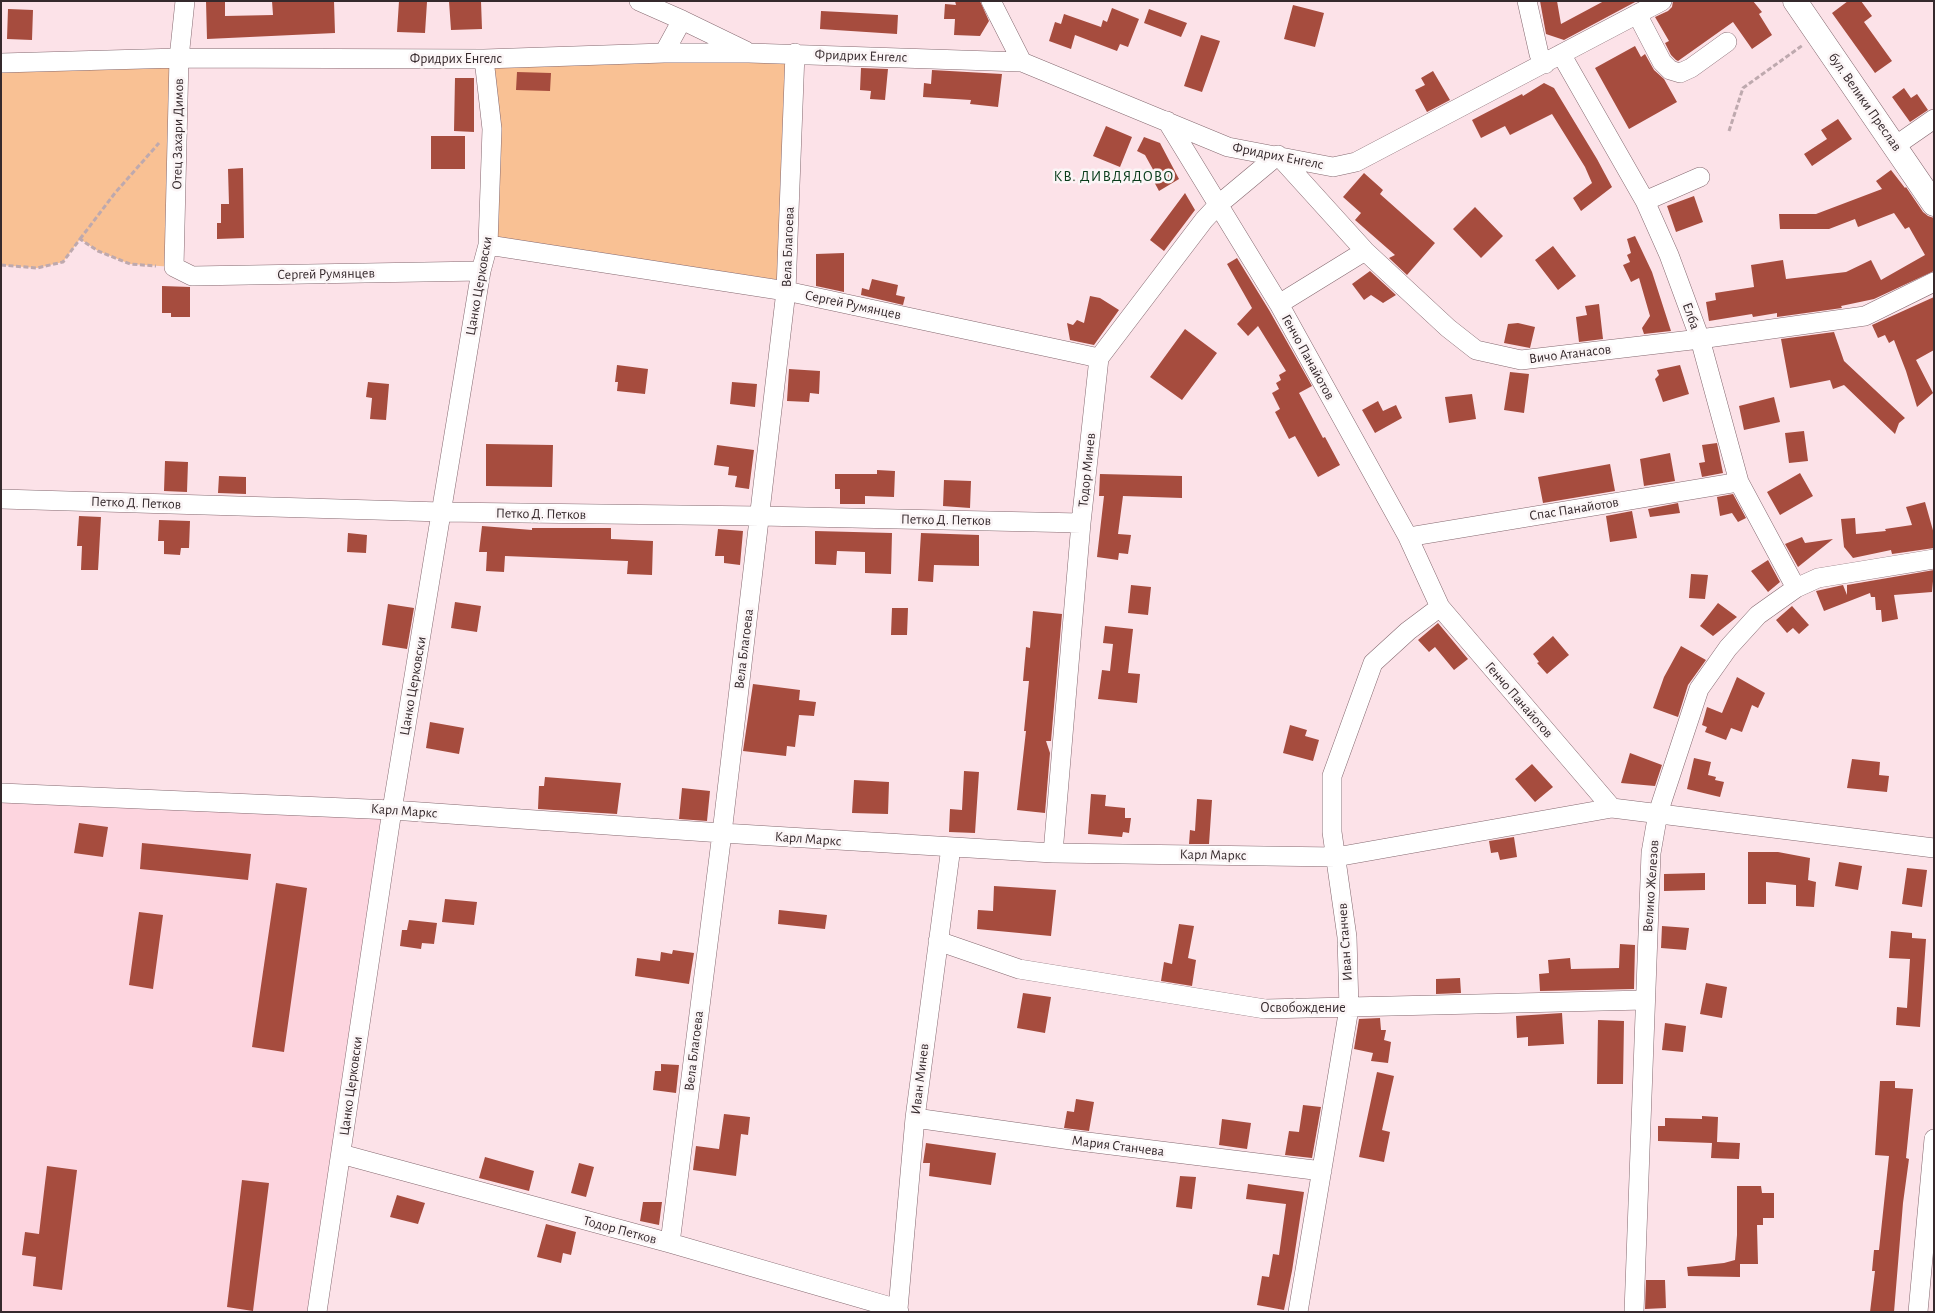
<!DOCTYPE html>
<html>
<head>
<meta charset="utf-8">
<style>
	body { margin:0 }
	#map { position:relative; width:1935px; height:1313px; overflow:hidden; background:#fce2e8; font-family:"Alegreya Sans",sans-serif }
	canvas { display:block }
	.frame { position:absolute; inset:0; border:2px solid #35292c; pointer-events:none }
</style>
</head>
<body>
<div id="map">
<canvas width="1935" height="1313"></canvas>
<div class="frame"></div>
</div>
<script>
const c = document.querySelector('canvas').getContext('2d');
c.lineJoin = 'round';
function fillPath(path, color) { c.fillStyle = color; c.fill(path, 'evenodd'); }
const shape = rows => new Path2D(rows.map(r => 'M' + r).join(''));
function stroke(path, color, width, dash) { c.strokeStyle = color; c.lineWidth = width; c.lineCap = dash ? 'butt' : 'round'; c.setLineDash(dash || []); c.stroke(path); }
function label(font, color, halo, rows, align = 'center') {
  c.font = font + ' "Alegreya Sans",sans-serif'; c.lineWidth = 5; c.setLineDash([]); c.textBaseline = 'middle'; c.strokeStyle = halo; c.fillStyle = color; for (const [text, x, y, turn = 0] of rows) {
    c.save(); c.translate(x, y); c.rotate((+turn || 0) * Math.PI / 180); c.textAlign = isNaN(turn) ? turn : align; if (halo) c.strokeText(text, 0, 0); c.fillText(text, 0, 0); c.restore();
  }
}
const built = shape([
	[1,793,392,810,317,1312,1,1312]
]);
const green = shape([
	[795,53,786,291,488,245,484,59],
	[179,58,174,267,130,264,98,251,80,239,63,262,37,268,1,265,1,63]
]);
const building = shape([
	[206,1,225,1,225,16,273,15,272,1,334,1,335,33,207,39],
	[399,1,427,2,425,33,397,32],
	[449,1,481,1,482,29,451,30],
	[955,1,980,1,989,21,980,36,954,35,955,19,944,19,945,4,956,5],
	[1540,1,1557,1,1561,24,1604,1,1637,1,1564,40,1546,34],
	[1673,1,1753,1,1762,12,1759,14,1772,35,1752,49,1733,22,1678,61,1676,60,1671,55,1665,43,1669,41,1655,17,1668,11,1672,7],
	[1848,1,1861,1,1872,16,1864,22,1892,61,1875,73,1832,13],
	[1293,5,1324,13,1315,47,1284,39],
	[1112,8,1139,19,1128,47,1120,44,1117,51,1075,35,1071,49,1049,41,1055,22,1061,24,1064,14,1101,27,1103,20,1107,22],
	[8,9,33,10,32,40,7,39],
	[1149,9,1187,23,1181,37,1144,23],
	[821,11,898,15,897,34,820,29],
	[1201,35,1220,41,1202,92,1184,86],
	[1635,46,1641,57,1645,54,1654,70,1664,79,1677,102,1629,129,1595,68],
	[861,68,888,69,885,100,870,99,871,91,860,90],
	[932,70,1002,74,998,107,970,104,971,100,923,97,924,83,931,84],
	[1433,71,1450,100,1427,112,1415,90,1425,85,1421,78],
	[517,72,551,73,550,91,516,90],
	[455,78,474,78,474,132,454,131],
	[1544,83,1554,88,1597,159,1612,187,1581,211,1573,198,1592,183,1585,167,1552,114,1510,135,1505,126,1481,138,1472,120,1522,94,1523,96],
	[1904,88,1911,98,1917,94,1928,110,1910,122,1892,97],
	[1838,119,1852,139,1812,166,1804,154,1827,139,1821,130],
	[1106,126,1132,137,1120,167,1093,156],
	[431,136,465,136,465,169,431,169],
	[1144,137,1160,143,1179,179,1159,191,1152,178,1156,175,1145,155,1137,151],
	[243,168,244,238,217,239,217,223,221,223,221,204,229,204,228,169],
	[1891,170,1905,188,1906,187,1923,212,1928,216,1934,218,1934,271,1874,299,1841,306,1842,308,1777,317,1777,313,1753,317,1752,314,1709,321,1706,302,1716,300,1715,293,1754,287,1751,265,1783,260,1786,279,1846,272,1871,260,1881,280,1925,255,1909,227,1905,229,1894,213,1858,227,1855,219,1829,229,1780,229,1779,214,1816,214,1882,189,1876,181],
	[1364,173,1383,190,1380,194,1435,243,1407,275,1389,258,1395,255,1355,220,1361,213,1343,197],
	[1185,193,1195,210,1164,251,1150,240],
	[1694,196,1703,222,1676,232,1667,206],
	[1475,207,1503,236,1481,258,1453,229],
	[1635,236,1652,272,1671,331,1644,334,1642,328,1650,316,1639,278,1631,282,1623,265,1630,262,1627,255,1631,253,1627,239],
	[1553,246,1576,276,1558,290,1535,260],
	[844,253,844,292,816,286,816,254],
	[1237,258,1269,310,1312,386,1299,393,1323,438,1325,437,1340,465,1318,477,1295,436,1289,439,1275,412,1280,409,1272,393,1279,389,1276,383,1281,380,1279,375,1286,371,1258,326,1248,336,1237,324,1252,308,1227,264],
	[1370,271,1396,295,1383,303,1371,295,1364,300,1352,284],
	[872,279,898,285,896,295,905,297,903,305,861,295,862,288,869,290],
	[162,286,190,287,190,317,171,317,171,313,162,313],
	[1090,296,1100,298,1119,310,1094,345,1070,340,1067,323,1073,325,1077,320,1084,323],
	[1934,297,1934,350,1916,360,1933,393,1917,407,1906,371,1894,340,1889,343,1885,335,1878,338,1872,325],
	[1599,304,1603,339,1579,342,1576,317,1587,315,1585,306],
	[1518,323,1535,327,1530,348,1504,343,1508,324],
	[1185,329,1217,353,1182,400,1150,377],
	[1834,332,1844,361,1905,418,1899,423,1895,434,1844,385,1833,389,1830,380,1790,388,1781,339],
	[617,365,648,369,645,394,617,391,618,382,615,382],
	[1680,365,1689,394,1663,402,1655,379,1659,375,1657,370],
	[789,369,820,371,819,394,810,393,809,402,787,401],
	[1510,372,1529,374,1524,413,1504,410],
	[368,382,389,384,386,420,370,419,372,398,366,397],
	[732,382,757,384,755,407,730,404],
	[1472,394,1476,419,1449,423,1445,397],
	[1774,397,1780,422,1744,430,1739,406],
	[1378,401,1383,411,1396,405,1402,418,1375,433,1362,410],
	[1804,431,1808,461,1789,463,1785,433],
	[1717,443,1723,473,1702,477,1699,463,1705,462,1702,445],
	[486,444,553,445,552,487,486,486],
	[717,445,754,450,749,489,735,487,737,476,728,475,729,467,714,465],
	[1670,453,1675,481,1644,486,1640,459],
	[165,461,188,462,187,492,164,491],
	[1610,464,1615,491,1543,503,1538,477],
	[877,470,895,471,894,497,865,496,865,504,840,504,840,489,835,489,835,474,877,474],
	[1800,473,1813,496,1780,515,1767,492],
	[1100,474,1182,476,1182,498,1123,496,1118,534,1131,535,1128,554,1119,553,1118,560,1097,557,1104,496,1099,496],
	[219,476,246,477,246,494,218,493],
	[944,480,971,481,970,508,943,506],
	[1733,494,1746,518,1738,522,1732,513,1720,516,1717,497],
	[1925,502,1934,534,1934,548,1892,554,1891,550,1853,558,1844,547,1841,519,1855,518,1856,534,1886,531,1885,529,1912,525,1906,507],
	[1678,503,1680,513,1650,517,1648,509],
	[1632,511,1637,538,1610,542,1606,516],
	[79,516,101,517,98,570,81,570,82,546,77,546],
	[159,520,190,521,189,548,181,548,180,555,164,554,164,541,158,541],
	[482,526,532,530,532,528,611,528,611,539,653,541,652,575,627,574,628,561,505,556,504,572,486,571,487,552,479,552],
	[718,529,743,531,740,565,724,563,724,556,715,556],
	[815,531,892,533,891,574,865,573,865,552,837,551,836,565,815,564],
	[348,533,367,535,366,553,347,552],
	[921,533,979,535,979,566,934,565,933,582,918,581],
	[1802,537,1805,543,1833,539,1798,567,1785,544],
	[1768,560,1780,582,1768,592,1751,571],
	[1934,570,1932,592,1894,595,1898,619,1882,622,1881,610,1876,610,1875,597,1871,597,1870,593,1824,611,1816,591,1843,585,1847,595,1847,585],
	[1691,574,1708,575,1705,599,1689,598],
	[1131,585,1151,587,1148,615,1128,613],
	[455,602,481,606,477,632,451,628],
	[1718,603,1737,617,1713,636,1700,626],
	[388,604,414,608,407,649,382,645],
	[1792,606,1809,625,1799,634,1793,628,1787,633,1776,620],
	[892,608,908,608,907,635,891,635],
	[1033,611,1062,614,1051,741,1046,741,1050,753,1045,813,1017,810,1026,731,1024,731,1029,681,1023,681,1026,647,1030,648],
	[1438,623,1468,659,1454,670,1435,647,1429,652,1418,640],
	[1105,626,1133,629,1128,673,1140,674,1137,703,1098,699,1102,670,1110,671,1113,644,1103,643],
	[1553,636,1569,655,1547,674,1537,663,1539,662,1533,654],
	[1681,646,1706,660,1688,685,1678,717,1653,708,1664,677],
	[1737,677,1765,693,1758,708,1752,705,1742,732,1731,728,1726,740,1705,732,1707,727,1702,725,1707,707,1722,713],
	[753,684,800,690,799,700,816,702,814,716,799,715,795,747,787,746,786,756,743,751],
	[430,722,464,728,459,754,426,748],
	[1290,725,1307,730,1305,736,1319,740,1313,761,1283,753],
	[1630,753,1662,765,1655,786,1621,783],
	[1694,758,1711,762,1708,775,1716,777,1715,780,1724,782,1720,797,1687,789],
	[1852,759,1880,762,1879,775,1889,776,1887,792,1847,788],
	[1532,764,1553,787,1535,802,1515,779],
	[964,771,979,772,975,833,949,832,950,809,962,810],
	[545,777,621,783,617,814,538,809,539,786,544,786],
	[854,780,889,782,888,814,852,813],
	[682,788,710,791,707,821,679,819],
	[1091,794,1106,795,1105,806,1125,808,1125,818,1131,818,1129,833,1123,832,1122,837,1088,834],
	[1197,799,1212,800,1209,844,1189,844,1190,830,1195,831],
	[79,823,108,827,103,857,74,853],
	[1514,837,1517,857,1500,860,1498,852,1491,853,1489,841],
	[142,843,251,854,248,880,140,869],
	[1748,852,1778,852,1810,858,1808,880,1816,882,1814,907,1796,906,1796,885,1766,882,1766,904,1748,904],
	[1839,862,1862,866,1858,890,1835,886],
	[1907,868,1927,870,1922,907,1902,904],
	[1705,873,1705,890,1664,891,1664,874],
	[276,883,307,888,284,1052,252,1047],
	[994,886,1056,890,1051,936,977,929,978,910,993,911],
	[445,899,477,902,474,925,442,922],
	[779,910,827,915,825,929,778,924],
	[139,912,163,915,153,989,129,985],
	[409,920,437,923,434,944,422,943,421,949,400,946,402,930,407,930],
	[1179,924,1194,926,1188,958,1196,960,1192,986,1161,981,1164,962,1172,964],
	[1662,926,1689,928,1686,950,1661,948],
	[1891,931,1912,933,1912,938,1926,939,1920,1027,1896,1025,1897,1007,1907,1008,1910,959,1889,958],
	[1620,944,1635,945,1634,989,1540,991,1539,974,1549,973,1548,960,1570,958,1571,969,1619,968],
	[673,950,694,953,689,984,635,976,637,958,660,961,661,952,672,954],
	[1460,978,1461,993,1436,994,1436,979],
	[1706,983,1727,987,1722,1018,1700,1014],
	[1023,993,1051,997,1045,1033,1017,1028],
	[1562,1013,1564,1044,1528,1046,1528,1037,1517,1038,1516,1016],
	[1380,1018,1381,1030,1386,1030,1384,1040,1391,1042,1388,1063,1371,1061,1373,1053,1354,1049,1359,1019],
	[1598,1020,1624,1021,1623,1084,1597,1084],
	[1665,1023,1686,1026,1683,1052,1662,1050],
	[661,1064,679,1065,676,1093,653,1090,655,1071,661,1071],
	[1377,1072,1394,1076,1382,1130,1390,1132,1384,1162,1359,1157],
	[1880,1081,1895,1081,1895,1088,1913,1089,1906,1158,1909,1159,1903,1203,1894,1312,1870,1312,1875,1271,1872,1271,1874,1250,1879,1250,1889,1156,1875,1155],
	[1076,1099,1094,1102,1089,1131,1064,1128,1067,1111,1074,1112],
	[1303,1105,1321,1107,1312,1158,1285,1155,1289,1131,1299,1132],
	[724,1114,750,1117,748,1135,741,1134,736,1176,693,1170,696,1146,719,1149],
	[1702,1116,1718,1117,1717,1142,1740,1143,1739,1159,1711,1158,1712,1143,1658,1141,1658,1126,1665,1126,1665,1118,1702,1119],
	[1222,1119,1251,1123,1247,1149,1219,1145],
	[926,1143,996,1153,991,1185,929,1176,930,1163,923,1163],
	[485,1157,534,1171,529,1191,479,1178],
	[579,1163,594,1167,586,1197,571,1193],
	[47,1166,77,1170,62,1290,33,1286,36,1257,22,1255,25,1232,39,1234],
	[1180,1176,1196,1177,1192,1209,1176,1207],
	[242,1180,269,1183,253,1311,227,1307],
	[1248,1184,1304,1192,1292,1271,1284,1310,1257,1305,1262,1276,1269,1277,1273,1254,1279,1255,1286,1204,1246,1199],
	[1737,1186,1761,1186,1762,1193,1774,1193,1774,1218,1763,1218,1763,1225,1757,1225,1758,1264,1740,1264,1740,1277,1688,1276,1687,1267,1724,1263,1735,1260,1737,1235],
	[397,1195,425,1203,418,1224,390,1217],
	[643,1202,662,1202,659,1225,640,1221],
	[546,1224,576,1232,571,1255,563,1253,561,1263,537,1257],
	[1646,1280,1665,1280,1666,1308,1645,1309]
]);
const path = shape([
	[1729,131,1743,88,1803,45],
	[80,239,115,193,159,143],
	[1,265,37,268,63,262,80,239,98,251,130,264,156,266]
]);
const minor = shape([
	[185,1,179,58,174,267,192,276,481,271],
	[639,1,682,20,746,51],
	[991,1,1022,62],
	[1527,1,1539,54,1545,64],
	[1637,14,1662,62,1670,70,1680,73,1691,68,1727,42],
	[664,53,682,20],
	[1561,54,1645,201,1669,255,1700,339,1739,482,1796,588],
	[1,63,179,58,484,59,664,53,749,53,1022,62,1228,147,1333,167,1356,162,1662,1],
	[1167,121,1279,304,1408,537,1440,607,1612,808],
	[1895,146,1934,119],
	[1278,155,1365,251,1448,328,1476,350,1521,360,1700,339,1865,316,1934,282],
	[1645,201,1700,177],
	[488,245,786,291,1099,358],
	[1279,304,1365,251],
	[1,499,442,512,760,516,1081,523],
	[1408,537,1739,482],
	[1,793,392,810,722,833,1053,853,1336,857,1612,808,1934,848],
	[1053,853,1081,523,1099,358,1204,220,1218,205,1278,155],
	[938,941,1019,969,1265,1009,1645,1000],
	[915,1118,1071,1140,1322,1171],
	[341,1154,670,1243,898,1309],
	[670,1243,722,833,786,291,795,53],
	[317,1312,392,810,481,271,488,245,492,129,484,59],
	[899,1312,898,1309,915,1118,951,847],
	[1298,1312,1349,1008,1347,937,1332,832,1332,776,1373,663,1408,631,1440,607],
	[1634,1312,1651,853,1658,813,1699,689,1728,648,1758,615,1796,588,1818,578,1934,559],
	[1918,1312,1934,1139]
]);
const major = shape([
	[1795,1,1934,204]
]);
const streetNames = [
	["Фридрих Енгелс",861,56,2],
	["Фридрих Енгелс",456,59],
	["бул. Велики Преслав",1865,102,55],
	["Отец Захари Димов",178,134,-89],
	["Фридрих Енгелс",1278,156,11],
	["Вела Благоева",788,247,-88],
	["Сергей Румянцев",326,274,-1],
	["Цанко Церковски",479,286,-80],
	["Сергей Румянцев",853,305,12],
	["Елба",1691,316,70],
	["Вичо Атанасов",1570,354,-7],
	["Генчо Панайотов",1308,357,61],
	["Тодор Минев",1087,470,-84],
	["Петко Д. Петков",136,503,2],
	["Спас Панайотов",1574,509,-9],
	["Петко Д. Петков",541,514,1],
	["Петко Д. Петков",946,520,1],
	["Вела Благоева",744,649,-83],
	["Цанко Церковски",413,686,-80],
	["Генчо Панайотов",1519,700,49],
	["Карл Маркс",404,811,4],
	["Карл Маркс",808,839,4],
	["Карл Маркс",1213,855,1],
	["Велико Железов",1651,886,-86],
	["Иван Станчев",1345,942,-94],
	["Освобождение",1303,1008],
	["Вела Благоева",694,1051,-83],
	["Иван Минев",920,1079,-83],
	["Цанко Церковски",351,1086,-82],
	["Мария Станчева",1118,1146,7],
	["Тодор Петков",620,1230,15]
];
const neighbourhoodNames = [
	["КВ. ДИВДЯДОВО",1114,176]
];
fillPath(built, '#fdd5df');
fillPath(green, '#f9c194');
fillPath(building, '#a64c3e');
stroke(minor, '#856970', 20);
stroke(major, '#856970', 25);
stroke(path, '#bea9ae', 3, [5, 2.5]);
stroke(minor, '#fff', 19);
stroke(major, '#fff', 24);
label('14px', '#35292c', '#fbf5f6', streetNames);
c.letterSpacing = '1px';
label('15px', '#083c1a', '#fbf5f6', neighbourhoodNames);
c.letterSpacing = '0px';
</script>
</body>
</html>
